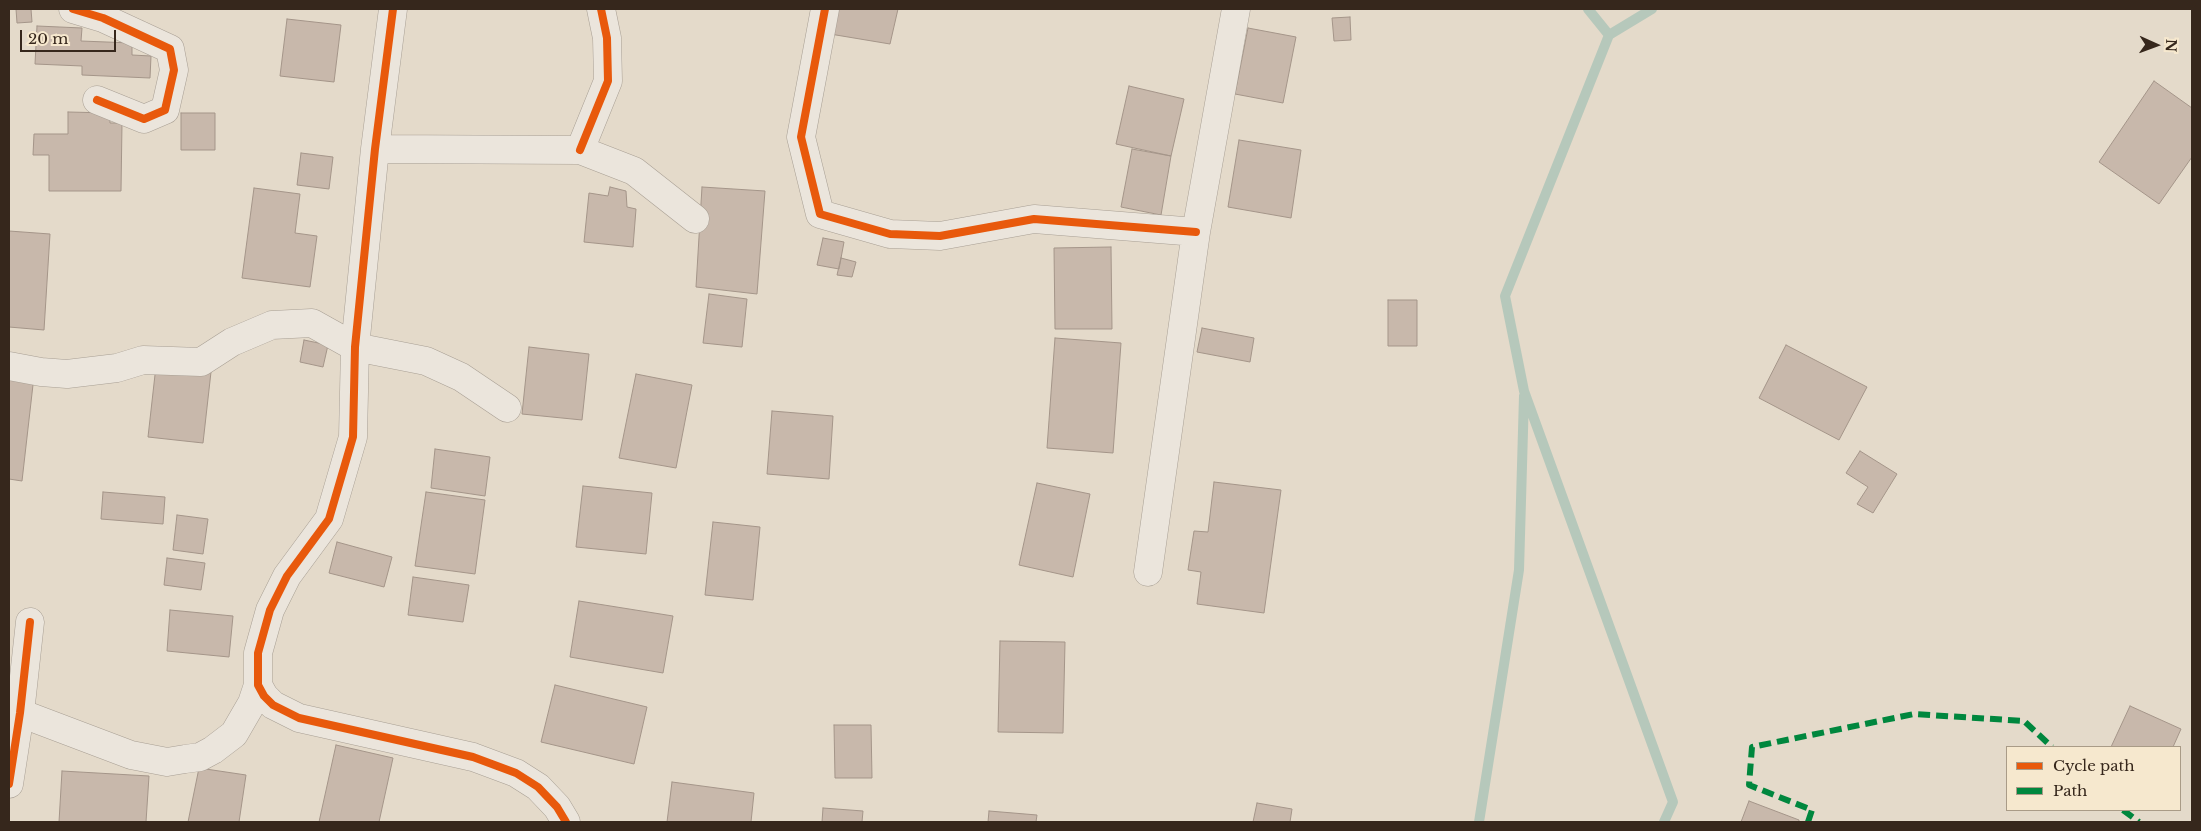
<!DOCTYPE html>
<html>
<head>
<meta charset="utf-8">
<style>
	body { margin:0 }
	#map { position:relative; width:2201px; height:831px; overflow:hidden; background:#e4daca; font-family:"Libre Baskerville",serif }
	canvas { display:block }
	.frame { position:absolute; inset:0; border:10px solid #36271c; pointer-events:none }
	.legend { position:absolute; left:2006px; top:746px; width:175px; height:65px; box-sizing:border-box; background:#f6e8ce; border:1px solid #a99b87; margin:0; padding:6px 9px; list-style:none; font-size:15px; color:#36271c }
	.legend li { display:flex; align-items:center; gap:10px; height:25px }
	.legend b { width:25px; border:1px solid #a99b87 }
	.north { position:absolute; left:2131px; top:20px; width:50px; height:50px; -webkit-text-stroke:4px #f6e8ce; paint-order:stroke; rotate:92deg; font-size:14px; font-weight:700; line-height:20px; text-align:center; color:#36271c }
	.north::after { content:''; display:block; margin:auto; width:18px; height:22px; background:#36271c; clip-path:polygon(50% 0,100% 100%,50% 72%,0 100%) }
	.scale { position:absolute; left:20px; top:30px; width:96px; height:22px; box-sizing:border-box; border:2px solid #36271c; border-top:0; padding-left:6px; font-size:15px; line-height:18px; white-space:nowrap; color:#36271c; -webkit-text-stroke:4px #f6e8ce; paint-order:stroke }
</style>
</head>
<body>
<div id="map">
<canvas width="2201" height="831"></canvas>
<div class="frame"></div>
<ul class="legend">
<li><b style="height:6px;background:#e8590c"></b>Cycle path</li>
<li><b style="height:6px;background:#00873e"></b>Path</li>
</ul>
<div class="north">N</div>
<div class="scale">20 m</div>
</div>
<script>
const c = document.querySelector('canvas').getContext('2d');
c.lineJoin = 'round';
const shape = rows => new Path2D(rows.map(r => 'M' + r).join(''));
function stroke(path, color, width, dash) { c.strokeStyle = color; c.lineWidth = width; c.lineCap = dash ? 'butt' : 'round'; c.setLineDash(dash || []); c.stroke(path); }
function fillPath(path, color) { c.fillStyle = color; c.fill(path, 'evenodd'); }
const stream = shape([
	[1588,9,1609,35],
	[1652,9,1609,35,1505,296,1524,391,1673,802,1664,822],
	[1479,822,1519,570,1524,396]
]);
const building = shape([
	[16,9,31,9,32,22,17,23,16,9],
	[830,9,898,9,890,44,824,33,830,9],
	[1350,17,1351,40,1334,41,1332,18,1350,17],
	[287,19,341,25,334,82,280,76,287,19],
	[37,26,82,28,81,41,132,43,132,55,151,56,150,78,82,75,82,66,35,64,37,26],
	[1248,28,1296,37,1283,103,1235,94,1248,28],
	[2154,81,2192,108,2192,157,2159,204,2099,162,2154,81],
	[1129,86,1184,99,1171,156,1116,144,1129,86],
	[68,112,110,113,110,123,122,123,121,191,49,191,49,155,33,155,34,134,68,134,68,112],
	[181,113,215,113,215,150,181,150,181,113],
	[1239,140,1301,150,1291,218,1228,207,1239,140],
	[1132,149,1171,156,1161,215,1121,207,1132,149],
	[301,153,333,157,329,189,297,185,301,153],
	[610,187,626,191,627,207,636,209,633,247,584,242,589,193,608,196,610,187],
	[702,187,765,191,757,294,696,287,702,187],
	[254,188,300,194,295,233,317,236,310,287,242,278,254,188],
	[9,231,50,234,44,330,9,327,9,231],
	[823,238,844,242,839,269,817,265,823,238],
	[1111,247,1112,329,1055,329,1054,248,1111,247],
	[841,258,856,262,852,277,837,275,841,258],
	[709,294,747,299,742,347,703,343,709,294],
	[1388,300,1417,300,1417,346,1388,346,1388,300],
	[1202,328,1254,338,1250,362,1197,352,1202,328],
	[1055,338,1121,343,1113,453,1047,448,1055,338],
	[304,340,328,345,323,367,300,362,304,340],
	[1786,345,1867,387,1839,440,1759,398,1786,345],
	[529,347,589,354,582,420,522,414,529,347],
	[156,366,211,372,203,443,148,437,156,366],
	[9,373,34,376,22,481,9,479,9,373],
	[636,374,692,385,676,468,619,458,636,374],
	[772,411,833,416,829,479,767,474,772,411],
	[435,449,490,457,485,496,431,488,435,449],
	[1860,451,1897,474,1873,513,1857,504,1868,487,1846,473,1860,451],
	[1214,482,1281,490,1264,613,1197,604,1201,572,1188,570,1194,531,1208,532,1214,482],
	[1037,483,1090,494,1073,577,1019,565,1037,483],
	[583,486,652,493,646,554,576,547,583,486],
	[103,492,165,497,163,524,101,519,103,492],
	[426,492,485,500,475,574,415,566,426,492],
	[177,515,208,519,203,554,173,550,177,515],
	[713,522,760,527,753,600,705,595,713,522],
	[337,542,392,557,384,587,329,573,337,542],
	[167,558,205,563,201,590,164,585,167,558],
	[413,577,469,585,463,622,408,615,413,577],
	[579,601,673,616,663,673,570,657,579,601],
	[170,610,233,616,229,657,167,651,170,610],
	[1000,641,1065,642,1063,733,998,732,1000,641],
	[555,685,647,707,634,764,541,742,555,685],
	[2130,706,2181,729,2173,747,2111,747,2130,706],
	[834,725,871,725,872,778,835,778,834,725],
	[336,745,393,758,379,822,319,822,336,745],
	[199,768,246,775,239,822,188,822,199,768],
	[62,771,149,776,146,822,59,822,62,771],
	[672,782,754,793,751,822,667,822,672,782],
	[1749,801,1799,820,1799,822,1741,822,1749,801],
	[1257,803,1292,809,1290,822,1253,822,1257,803],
	[823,808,863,811,862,822,822,822,823,808],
	[989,811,1037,815,1036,822,988,822,989,811]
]);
const street = shape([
	[73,9,103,18,170,49,174,70,165,110,144,119,97,100],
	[393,9,375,149,355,347,353,437,329,519,287,576,270,610,258,653,258,685,264,696,273,705,299,718,473,757,516,773,538,787,557,807,566,822],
	[825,9,801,137,820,214,890,234,940,236,1034,219,1196,232],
	[375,149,580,150,634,171,695,219],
	[580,150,608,81,607,38,601,9],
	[9,366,41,372,67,374,117,368,143,360,201,362,232,342,272,325,312,323,355,347,426,361,461,377,507,408],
	[1148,572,1196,232,1236,9],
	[20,713,131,755,167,762,185,759,200,757,213,750,234,734,252,703,258,685],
	[9,784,20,713,30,622]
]);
const quiet = shape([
	[2123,810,2139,822],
	[1808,822,1812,810,1749,785,1752,747,1914,714,2024,721,2052,747]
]);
const cycleway = shape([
	[73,9,103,18,170,49,174,70,165,110,144,119,97,100],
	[393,9,375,149,355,347,353,437,329,519,287,576,270,610,258,653,258,685,264,696,273,705,299,718,473,757,516,773,538,787,557,807,566,822],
	[825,9,801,137,820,214,890,234,940,236,1034,219,1196,232],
	[580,150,608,81,607,38,601,9],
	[9,784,20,713,30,622]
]);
stroke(stream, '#b6c8bb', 10);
fillPath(building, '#c8b8ab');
stroke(building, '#a49589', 1);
stroke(street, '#a89f94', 29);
stroke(street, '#ebe5dc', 28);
stroke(quiet, '#00873e', 6, [12, 6]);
stroke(cycleway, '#e8590c', 8);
</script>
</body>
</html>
